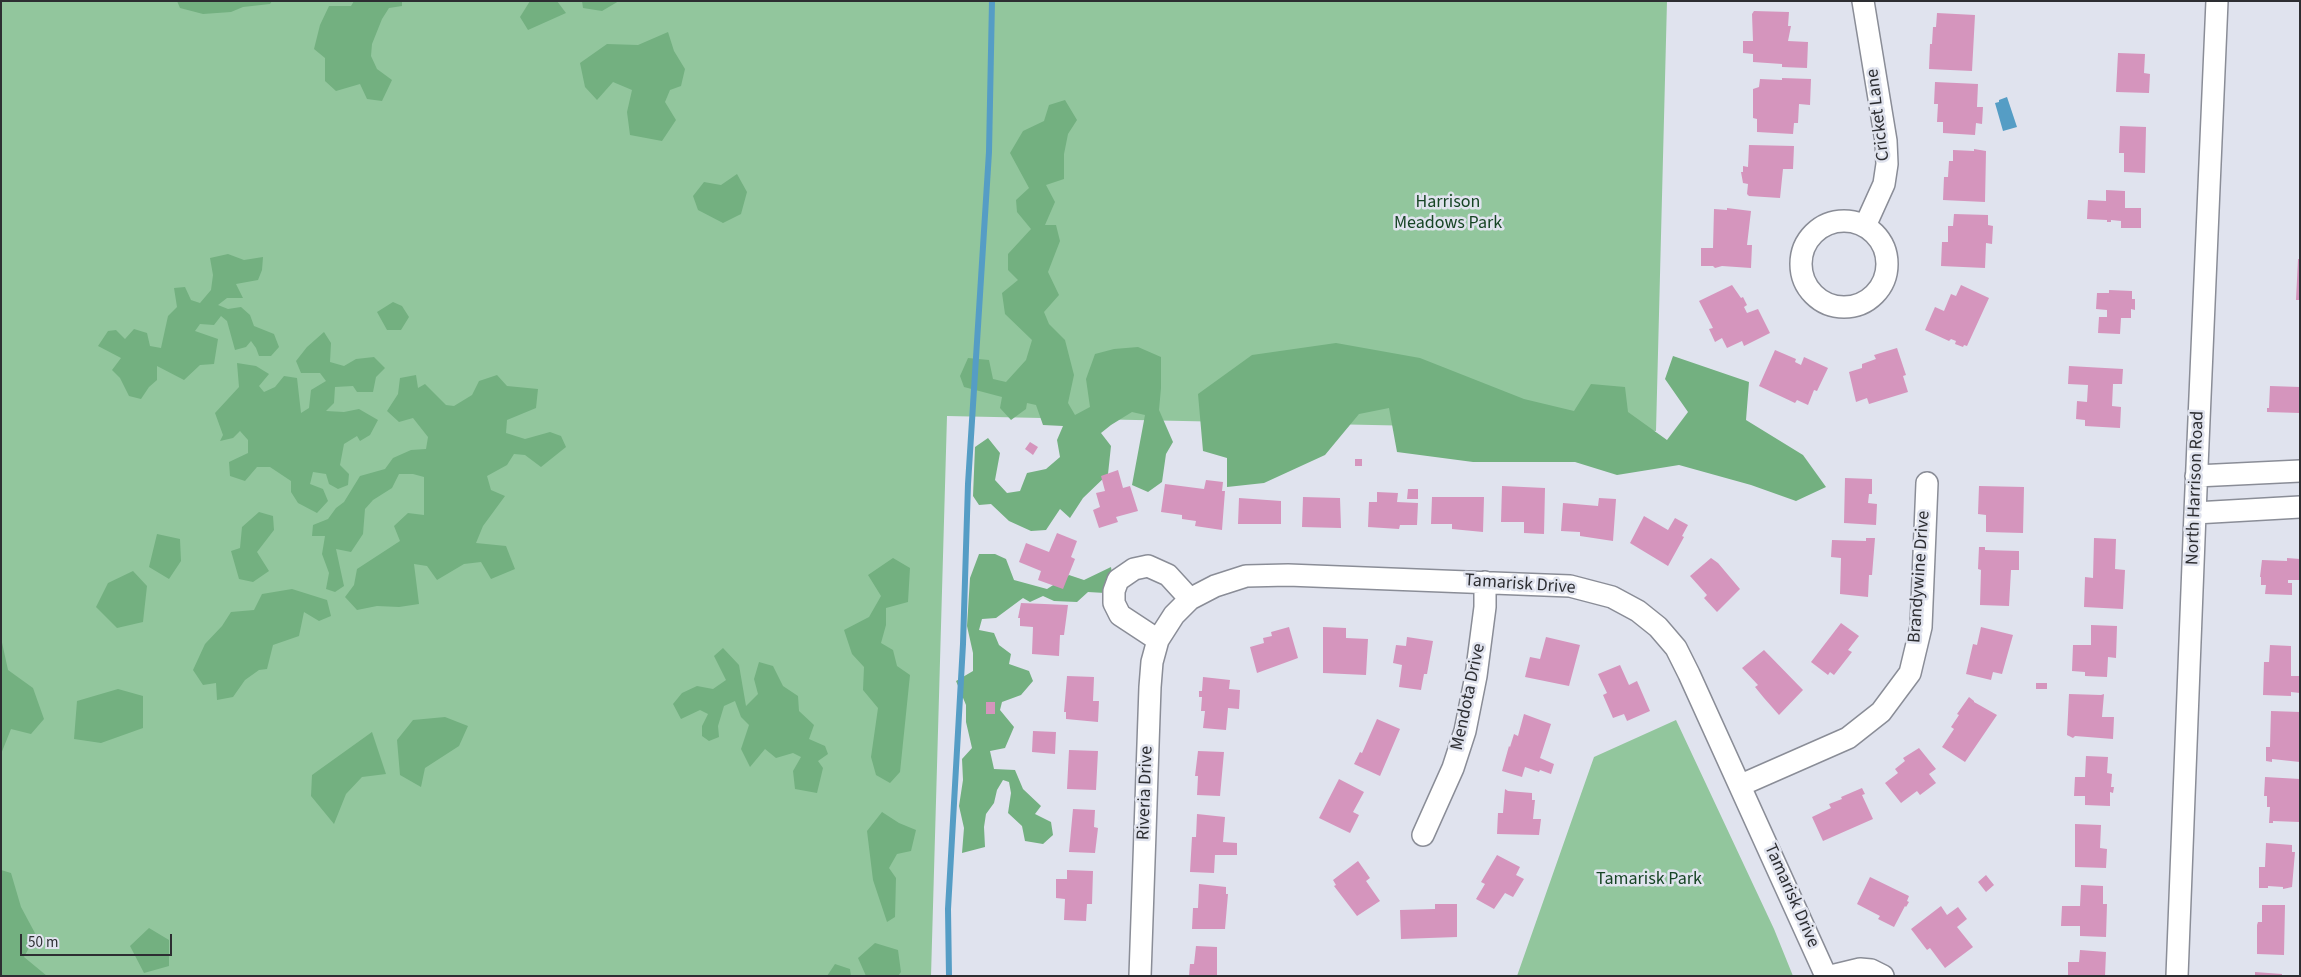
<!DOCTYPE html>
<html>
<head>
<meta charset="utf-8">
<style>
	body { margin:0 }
	#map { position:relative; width:2301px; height:977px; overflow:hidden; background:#e0e3ee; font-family:"Source Sans 3",sans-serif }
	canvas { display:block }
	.frame { position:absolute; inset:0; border:2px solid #2d2e32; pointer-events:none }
	.scale { position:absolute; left:20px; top:934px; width:152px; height:22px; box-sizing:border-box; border:2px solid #2d2e32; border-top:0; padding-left:6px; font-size:15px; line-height:18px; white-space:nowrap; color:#2d2e32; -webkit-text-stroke:4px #e0e3ee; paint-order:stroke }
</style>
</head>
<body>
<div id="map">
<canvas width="2301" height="977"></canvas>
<div class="frame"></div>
<div class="scale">50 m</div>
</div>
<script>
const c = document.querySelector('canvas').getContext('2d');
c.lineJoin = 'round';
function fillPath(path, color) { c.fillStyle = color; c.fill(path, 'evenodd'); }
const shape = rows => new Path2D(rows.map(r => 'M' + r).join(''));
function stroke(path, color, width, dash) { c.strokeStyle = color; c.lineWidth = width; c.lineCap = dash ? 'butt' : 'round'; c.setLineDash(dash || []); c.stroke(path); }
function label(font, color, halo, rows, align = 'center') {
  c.font = font + ' "Source Sans 3",sans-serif'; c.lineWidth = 5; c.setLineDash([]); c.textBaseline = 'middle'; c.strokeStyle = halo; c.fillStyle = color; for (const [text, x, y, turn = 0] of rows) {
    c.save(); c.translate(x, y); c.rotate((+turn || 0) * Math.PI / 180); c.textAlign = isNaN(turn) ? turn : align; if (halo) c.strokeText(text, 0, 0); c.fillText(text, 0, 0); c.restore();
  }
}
const green = shape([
	[1,1,1667,1,1656,431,947,416,931,976,1,976],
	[1676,720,1774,929,1793,976,1517,976,1594,757]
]);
const forest = shape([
	[177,1,272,1,270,4,243,7,231,12,203,14,180,8],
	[354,1,402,1,402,6,389,8,382,19,372,44,371,56,377,69,392,80,382,101,367,99,360,84,336,91,325,81,325,58,314,49,320,25,329,6,351,6],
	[530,1,557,1,566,13,528,30,520,17],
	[582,1,619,1,602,11,583,8],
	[668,32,674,51,685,69,681,86,670,90,665,102,676,120,662,141,630,135,627,112,632,90,613,82,597,100,585,87,580,63,607,44,638,45],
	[1065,100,1077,120,1068,134,1064,154,1064,179,1046,185,1055,202,1045,225,1056,225,1060,241,1048,272,1059,295,1044,312,1049,324,1065,340,1074,375,1068,403,1075,415,1090,407,1086,379,1095,354,1114,349,1138,347,1161,357,1161,388,1159,410,1173,442,1166,454,1162,482,1148,492,1132,485,1145,415,1132,412,1111,425,1101,433,1111,446,1108,474,1083,498,1070,518,1060,509,1046,530,1031,531,1009,521,991,504,979,505,973,496,975,447,988,438,1000,453,995,480,1007,493,1020,491,1027,473,1046,469,1060,457,1057,440,1063,426,1043,425,1036,405,1027,403,1026,409,1011,420,1000,408,1002,397,964,387,960,376,968,358,989,360,993,379,1006,382,1026,360,1032,340,1005,314,1002,293,1018,280,1008,270,1008,254,1031,229,1017,212,1016,200,1029,188,1010,153,1023,131,1044,121,1049,105],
	[737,174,747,192,741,214,723,223,698,210,693,196,704,182,721,185],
	[228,254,244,260,263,257,262,270,258,280,236,284,243,298,227,298,218,305,228,309,241,307,250,315,254,326,274,334,279,347,271,356,259,356,256,348,251,341,246,347,235,350,227,321,221,316,214,325,200,324,195,331,218,339,214,364,200,365,184,380,157,366,157,380,149,387,141,399,129,396,120,378,112,370,121,358,98,346,108,331,116,330,125,339,134,329,147,333,150,346,161,348,168,316,177,307,174,288,185,287,191,300,200,303,211,290,213,275,210,258],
	[393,302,402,306,409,317,401,330,387,330,377,312],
	[324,332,331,343,330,362,344,366,356,359,374,357,385,368,376,377,373,392,357,392,353,386,335,387,334,403,326,411,344,412,359,409,378,420,370,435,360,441,357,436,344,444,340,465,349,474,348,485,338,489,329,484,326,474,313,472,310,484,323,489,328,501,317,513,298,503,291,492,291,481,270,467,257,467,245,481,230,476,229,462,248,453,248,440,240,431,233,438,220,441,223,435,215,413,239,387,237,363,256,366,269,374,259,386,264,392,275,387,284,376,297,378,301,413,309,408,311,390,326,381,320,373,301,373,296,361,307,347],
	[1336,343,1420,358,1524,399,1574,411,1591,384,1625,387,1628,412,1667,440,1688,412,1665,379,1673,356,1749,382,1746,420,1803,455,1826,487,1796,501,1751,485,1679,465,1617,475,1575,462,1473,462,1397,452,1389,408,1359,414,1325,455,1264,483,1227,487,1227,458,1203,451,1198,394,1252,355],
	[416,375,418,388,425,384,446,405,454,406,472,395,479,381,497,375,507,386,538,389,536,408,507,420,506,433,525,439,550,432,561,436,566,447,541,467,525,455,514,454,507,465,487,476,491,490,505,496,483,526,476,543,506,546,515,569,491,579,481,562,464,564,437,580,427,566,414,564,419,604,399,607,377,606,357,610,345,597,354,585,357,569,400,541,394,526,408,513,424,515,424,477,413,474,399,474,392,488,373,500,365,509,363,534,351,552,336,549,344,586,335,592,326,589,329,573,322,554,325,536,312,536,313,525,328,519,336,508,344,502,360,476,385,469,393,458,411,450,426,449,428,437,413,418,399,422,387,411,398,394,400,378],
	[259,512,273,516,274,530,257,552,269,571,253,582,239,579,231,551,240,548,242,527],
	[157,534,180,539,181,561,169,579,149,567],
	[979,554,995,554,1006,559,1014,580,1047,589,1069,575,1084,580,1111,567,1113,580,1105,593,1088,592,1077,602,1054,601,1043,596,1030,602,1023,598,996,618,982,619,979,630,994,633,999,645,1011,654,1009,664,1029,671,1033,681,1021,695,1002,702,1000,710,1014,727,1005,748,990,751,994,769,1015,770,1023,789,1041,806,1035,814,1051,822,1053,835,1043,844,1025,841,1022,826,1008,813,1011,793,1009,782,1003,780,997,790,994,803,986,814,984,827,985,847,962,853,964,828,959,806,963,780,962,759,972,748,966,722,966,705,956,681,973,671,973,653,967,626,970,578],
	[893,558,910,568,908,602,886,608,886,625,881,643,893,650,897,666,910,675,900,772,890,783,876,775,871,757,878,708,863,690,864,667,852,654,844,630,869,617,881,596,868,575],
	[133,571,147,586,143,622,117,628,96,607,108,583],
	[292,589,327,600,331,616,319,621,304,612,299,636,273,645,267,669,259,670,245,680,233,697,217,700,216,683,203,685,193,670,205,644,222,626,231,612,254,610,262,594],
	[1,638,8,670,33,688,44,719,31,734,11,729,1,754],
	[723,648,739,665,746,706,758,694,754,679,759,662,773,666,783,686,798,696,799,711,814,725,809,739,825,746,828,754,818,761,823,768,817,793,795,789,793,771,801,757,793,753,776,758,765,749,750,767,741,749,749,725,741,717,735,701,724,706,718,726,719,737,709,741,702,736,702,726,708,714,700,710,681,719,673,704,682,693,697,686,713,689,726,680,714,656],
	[118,689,143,696,143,728,101,743,74,739,77,701],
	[445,717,468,726,459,746,425,768,421,787,400,775,397,740,413,720],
	[372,732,386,774,362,777,346,794,334,824,311,796,312,775],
	[882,812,899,823,916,830,911,851,897,854,889,868,896,878,895,917,887,922,873,880,867,831],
	[1,870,11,873,21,907,36,935,24,957,47,976,1,976],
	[149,928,169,940,169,966,144,973,130,946],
	[875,943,898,950,901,972,898,976,866,976,858,958],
	[835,964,850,969,851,976,827,976]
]);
const water = shape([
	[2007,97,2017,127,2003,131,1995,103,1999,102,1999,100]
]);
const stream = shape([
	[949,976,948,909,963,644,968,484,989,152,992,1]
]);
const building = shape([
	[1754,11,1789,12,1788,26,1791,26,1788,41,1808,42,1807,68,1782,67,1782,64,1753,62,1753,54,1743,53,1743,41,1753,41,1752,14],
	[1937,13,1975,15,1972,71,1929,69,1930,44,1932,44,1933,27,1936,27],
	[2118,53,2145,54,2144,73,2150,74,2149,93,2116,92],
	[1782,78,1811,79,1810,105,1799,104,1798,123,1794,123,1793,134,1757,132,1757,119,1753,118,1753,89,1759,87,1760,79,1782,80],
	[1935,82,1978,84,1977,107,1983,107,1982,124,1976,123,1975,135,1943,133,1943,122,1937,122,1938,104,1934,104],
	[2120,126,2146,127,2145,173,2124,172,2124,153,2119,153],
	[1749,145,1794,146,1793,169,1783,169,1780,198,1749,196,1747,194,1748,184,1743,183,1741,172,1743,172,1743,166,1748,167],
	[1974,149,1986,151,1985,202,1943,200,1944,177,1948,177,1949,161,1953,161,1953,150,1974,151],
	[2106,190,2125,191,2125,208,2141,208,2141,228,2121,228,2121,221,2111,220,2111,222,2107,222,2107,220,2087,219,2088,200,2106,201],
	[1727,208,1751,211,1747,245,1752,245,1751,268,1722,266,1715,268,1713,266,1701,266,1701,248,1713,248,1714,209,1727,210],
	[1954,214,1988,215,1988,225,1993,226,1992,244,1986,243,1985,268,1941,266,1942,242,1948,242,1948,226,1953,226],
	[2298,259,2300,259,2300,300,2296,300],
	[1732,285,1741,298,1743,297,1747,305,1744,307,1747,313,1758,309,1770,333,1744,346,1742,341,1727,348,1722,338,1715,342,1709,329,1713,328,1699,301],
	[1961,285,1989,298,1967,346,1964,345,1963,347,1955,344,1956,341,1951,339,1949,341,1925,330,1935,307,1944,311,1951,294,1956,296],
	[2109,290,2132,291,2132,299,2135,299,2135,310,2131,309,2131,318,2121,318,2120,334,2098,333,2099,317,2107,317,2107,310,2096,309,2097,293,2109,293],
	[1897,348,1906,375,1903,376,1908,392,1869,404,1867,398,1856,402,1849,372,1862,368,1862,364,1876,359,1874,355],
	[1775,350,1796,359,1795,362,1801,365,1804,357,1828,368,1817,391,1814,390,1808,405,1797,400,1795,403,1759,386],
	[2069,366,2123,369,2122,384,2113,384,2112,406,2121,407,2120,428,2085,426,2085,420,2076,419,2077,401,2087,402,2088,385,2068,384],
	[2270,386,2300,387,2300,413,2267,412,2267,408,2269,408],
	[1030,442,1038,447,1033,455,1025,449],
	[1355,459,1362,459,1362,466,1355,466],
	[1118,470,1123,488,1130,486,1138,511,1116,517,1118,522,1099,528,1093,510,1100,507,1096,493,1105,491,1101,476],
	[1845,478,1872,479,1872,494,1869,494,1868,503,1877,504,1876,525,1844,523],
	[1206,480,1223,482,1222,491,1225,491,1222,530,1195,526,1196,521,1182,519,1182,515,1161,512,1165,484,1204,489],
	[1502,486,1545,488,1544,534,1524,533,1524,522,1501,522],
	[1979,486,2024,487,2023,533,1986,532,1986,515,1978,514],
	[1408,489,1418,489,1418,499,1407,499],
	[1377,492,1398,493,1397,502,1418,503,1417,525,1400,525,1399,529,1368,527,1369,502,1377,502],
	[1303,497,1340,498,1341,528,1302,527],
	[1432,497,1484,497,1483,532,1452,529,1452,524,1431,524],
	[1239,498,1281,501,1281,524,1238,524],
	[1599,498,1616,499,1613,541,1580,536,1580,532,1561,531,1563,503,1598,506],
	[1644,516,1668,530,1675,518,1688,525,1682,536,1684,537,1668,566,1630,543],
	[1057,533,1077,541,1071,557,1075,559,1063,589,1038,580,1041,571,1019,562,1026,543,1049,552],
	[1866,538,1875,538,1872,575,1869,575,1868,597,1840,594,1841,558,1831,557,1832,540,1866,541],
	[2094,538,2116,539,2115,569,2125,570,2123,609,2084,607,2085,577,2093,578],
	[1979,547,1985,547,1985,550,2019,551,2019,570,2011,570,2009,606,1980,605,1981,570,1978,569],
	[1711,558,1718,563,1740,589,1717,612,1704,598,1707,595,1690,576],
	[2287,558,2300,559,2300,580,2288,580,2288,583,2292,583,2292,595,2265,594,2266,585,2261,585,2261,577,2260,577,2262,560,2287,561],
	[1021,603,1068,605,1064,635,1060,635,1059,656,1032,654,1033,627,1020,626,1020,618,1018,618],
	[1841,623,1859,636,1848,650,1852,652,1834,675,1830,672,1828,675,1811,662],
	[2091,625,2117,626,2116,658,2108,657,2107,677,2085,676,2085,672,2072,671,2073,645,2091,645],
	[1289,627,1298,658,1257,673,1250,647,1264,643,1263,638,1272,636,1271,632],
	[1323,627,1346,628,1346,638,1368,639,1366,675,1323,673],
	[1981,627,2013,635,2002,674,1993,672,1991,680,1966,674,1973,644,1977,645],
	[1407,637,1433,641,1427,674,1424,674,1421,690,1399,687,1402,665,1393,663,1396,645,1406,646],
	[1546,637,1580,645,1569,686,1525,677,1530,657,1540,659],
	[2270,645,2291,646,2291,676,2300,676,2300,693,2291,692,2291,696,2263,695,2264,662,2269,662],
	[1764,650,1803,690,1779,715,1764,698,1755,687,1758,685,1742,668],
	[1620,665,1629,685,1637,681,1650,711,1627,721,1624,714,1613,718,1603,695,1607,693,1598,674],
	[1067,676,1094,677,1093,701,1099,701,1098,722,1066,719,1066,712,1064,712],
	[1203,677,1230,680,1229,689,1240,690,1239,709,1228,708,1226,730,1203,728,1205,711,1201,711,1202,697,1199,697,1199,691,1202,691],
	[2036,683,2047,683,2047,689,2036,689],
	[2069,694,2101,695,2104,694,2102,717,2114,717,2113,739,2075,736,2073,738,2067,735],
	[1969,697,1974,701,1974,702,1997,715,1965,762,1942,747,1954,729,1951,727,1959,715,1957,714],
	[986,702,995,702,995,714,986,714],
	[2271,711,2300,712,2300,762,2272,759,2272,762,2266,761,2266,747,2270,747],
	[1524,714,1551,724,1540,758,1554,764,1551,774,1540,770,1539,772,1525,767,1522,777,1502,771,1509,746,1510,747,1514,734,1518,736],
	[1377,719,1400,729,1380,776,1354,764,1360,752,1362,753],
	[1033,731,1056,732,1055,754,1032,752],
	[1919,748,1936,769,1929,774,1936,783,1920,795,1917,791,1901,803,1885,783,1898,773,1895,769,1905,761,1903,758],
	[1069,750,1098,751,1096,790,1067,789],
	[1198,751,1224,752,1220,796,1197,795,1198,776,1195,776],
	[2086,756,2108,757,2107,773,2112,774,2111,787,2114,787,2113,793,2110,792,2110,806,2085,805,2085,796,2074,796,2075,777,2085,777],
	[2265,777,2300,779,2300,822,2273,821,2273,823,2269,823,2270,807,2267,807,2267,796,2264,796],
	[1339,779,1364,792,1353,812,1359,815,1350,833,1319,818],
	[1862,788,1865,794,1862,795,1873,819,1823,841,1812,817,1831,808,1829,804,1842,799,1841,797],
	[1505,789,1508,791,1532,793,1532,800,1535,800,1533,819,1541,819,1539,835,1497,834,1498,813,1503,813],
	[1073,809,1095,810,1094,827,1098,828,1095,853,1069,852],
	[1197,814,1225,817,1223,842,1237,843,1237,855,1215,855,1214,873,1190,872,1192,837,1196,837],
	[2075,824,2101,825,2100,848,2107,849,2106,868,2075,867],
	[2266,843,2292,845,2292,852,2295,852,2292,887,2283,889,2283,887,2268,886,2268,888,2259,888,2259,867,2265,867],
	[1497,855,1520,867,1516,875,1524,879,1513,897,1505,893,1494,909,1476,899,1485,884,1481,882],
	[1358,861,1370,878,1366,881,1380,901,1357,916,1334,886,1336,885,1333,880],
	[1067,870,1093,871,1092,904,1087,904,1086,921,1064,920,1065,899,1056,898,1056,879,1067,879],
	[1986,875,1994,885,1986,892,1978,882],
	[1870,877,1909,896,1907,901,1909,902,1906,907,1905,906,1894,927,1878,919,1880,916,1857,904],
	[1199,884,1226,887,1226,894,1228,894,1225,929,1192,929,1193,908,1198,908],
	[2081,885,2103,886,2103,904,2107,904,2106,937,2080,936,2080,926,2061,926,2062,906,2080,906],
	[1435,904,1457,904,1457,937,1401,939,1400,910,1435,909],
	[2262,905,2285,905,2284,955,2257,954,2257,925,2258,922,2262,922],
	[1941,906,1947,915,1958,907,1967,919,1957,927,1973,947,1945,968,1930,948,1927,950,1911,929],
	[1196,946,1217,947,1217,976,1189,976,1190,964,1194,964],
	[2080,950,2106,952,2105,976,2068,976,2068,962,2079,962],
	[2255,972,2282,974,2282,976,2255,976]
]);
const minor = shape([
	[1863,1,1886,141,1887,164,1884,184,1865,226],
	'1801 264a43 43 0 1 1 86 0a43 43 0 1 1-86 0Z',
	[2196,476,2300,471],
	[2195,513,2300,507],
	[1158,640,1120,615,1114,603,1114,591,1118,580,1134,569,1148,566,1168,575,1190,599],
	[1741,785,1848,738,1881,712,1910,673,1921,627,1927,483],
	[1423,835,1453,768,1465,731,1476,676,1485,607,1485,582],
	[1140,976,1150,687,1152,662,1158,640,1174,615,1190,599,1215,586,1246,576,1288,575,1570,586,1612,597,1638,611,1658,627,1676,648,1689,674,1826,976],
	[1831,976,1860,969,1871,970,1883,976],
	[2177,976,2195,513,2217,1]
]);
const streetNames = [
	["Cricket Lane",1879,115,-97],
	["North Harrison Road",2196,488,-88],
	["Brandywine Drive",1920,577,-86],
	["Tamarisk Drive",1520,585,4],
	["Mendota Drive",1469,697,-78],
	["Riveria Drive",1146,793,-88],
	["Tamarisk Drive",1791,896,66]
];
const parkNames = [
	["Harrison",1448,203],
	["Meadows Park",1448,224],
	["Tamarisk Park",1649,880]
];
fillPath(green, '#92c69d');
fillPath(forest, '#73b080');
fillPath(water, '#559dc5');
stroke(stream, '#559dc5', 6);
fillPath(building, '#d595bd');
stroke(minor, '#8a8d97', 24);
stroke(minor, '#fff', 21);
label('18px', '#2d2e32', '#e0e3ee', streetNames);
label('18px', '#174525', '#e0e3ee', parkNames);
</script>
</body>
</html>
